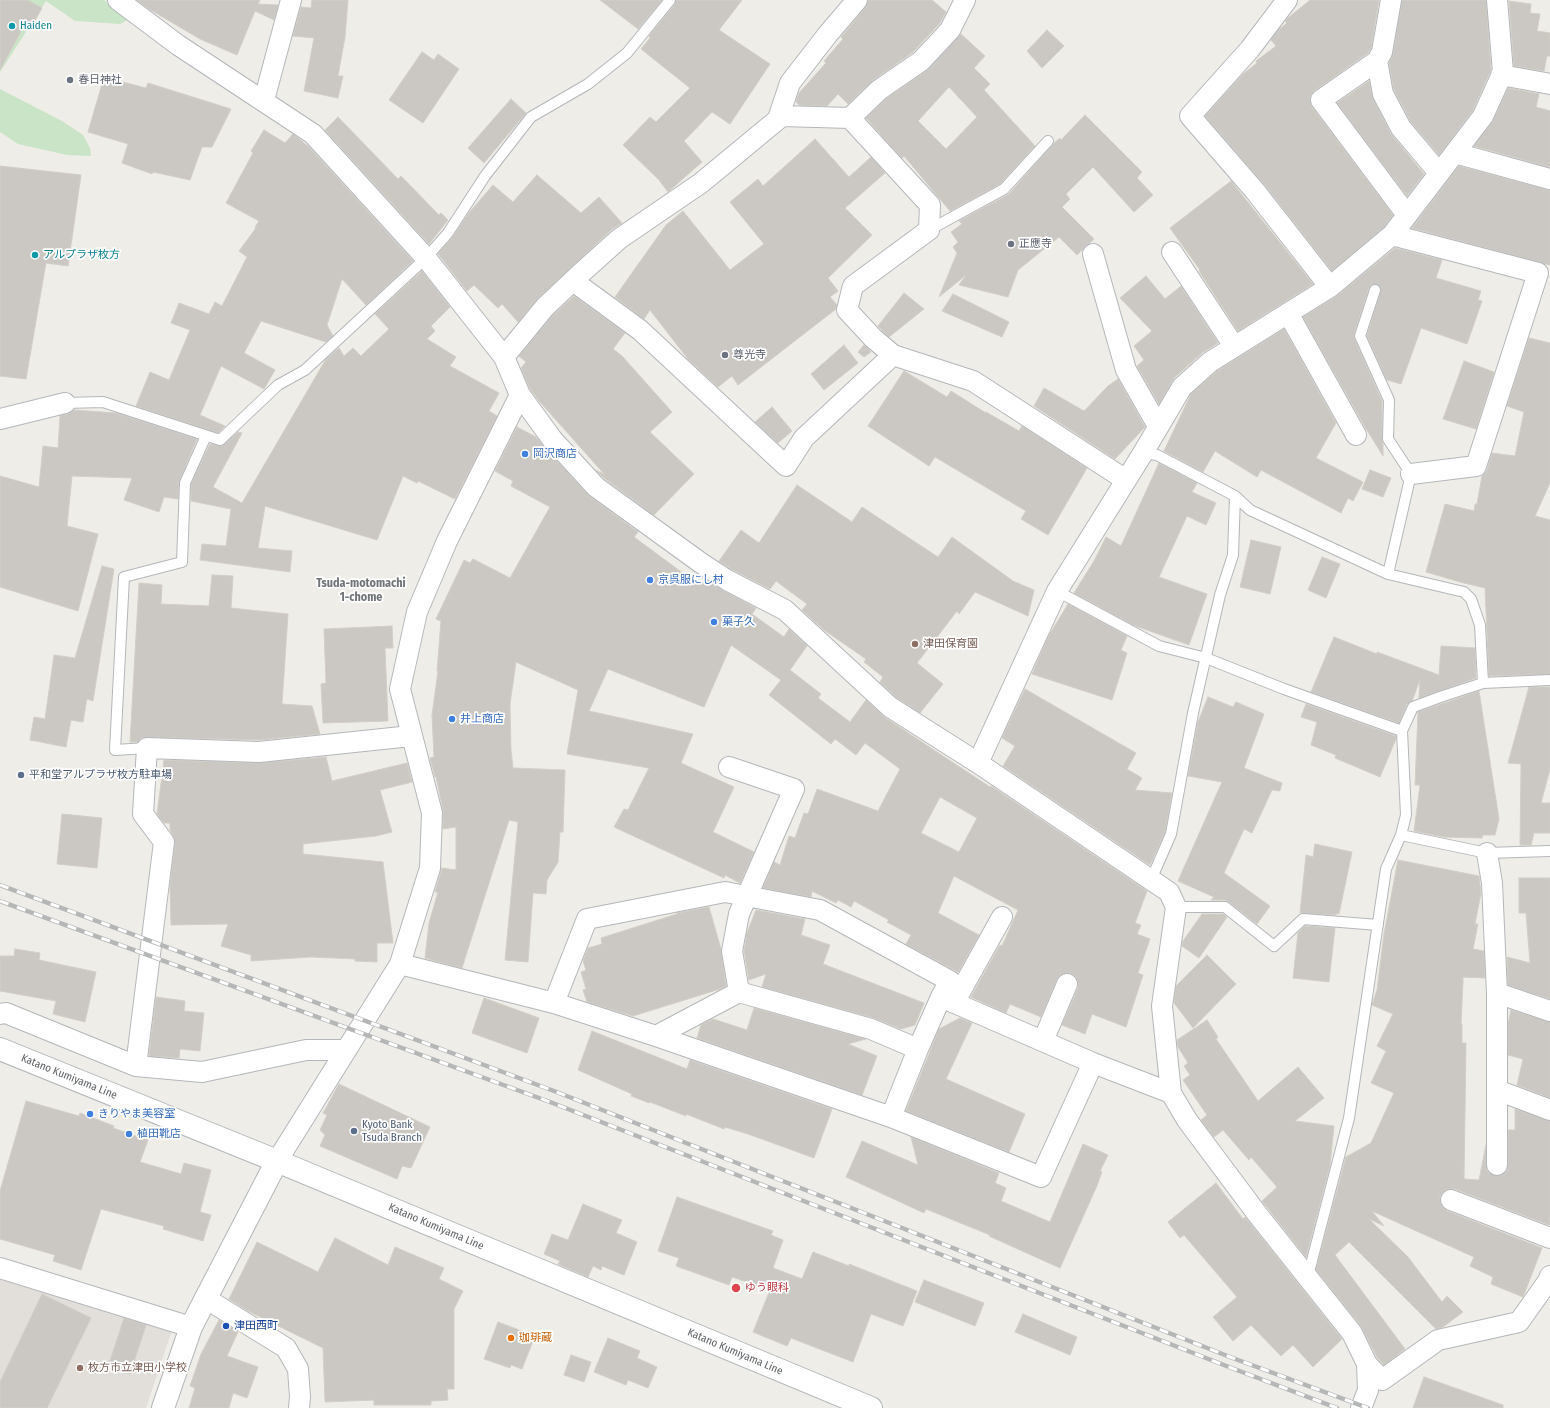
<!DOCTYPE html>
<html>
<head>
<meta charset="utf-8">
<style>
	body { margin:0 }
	canvas { display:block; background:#efede7 }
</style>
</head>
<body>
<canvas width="1550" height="1408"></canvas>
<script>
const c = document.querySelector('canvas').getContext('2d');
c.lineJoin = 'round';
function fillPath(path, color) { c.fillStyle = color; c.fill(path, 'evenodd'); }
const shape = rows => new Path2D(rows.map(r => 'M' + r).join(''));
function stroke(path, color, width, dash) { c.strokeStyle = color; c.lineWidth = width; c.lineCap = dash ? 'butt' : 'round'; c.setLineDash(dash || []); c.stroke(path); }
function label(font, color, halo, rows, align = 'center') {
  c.font = font + ' "Fira Sans Condensed","Noto Sans JP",sans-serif'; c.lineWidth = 3.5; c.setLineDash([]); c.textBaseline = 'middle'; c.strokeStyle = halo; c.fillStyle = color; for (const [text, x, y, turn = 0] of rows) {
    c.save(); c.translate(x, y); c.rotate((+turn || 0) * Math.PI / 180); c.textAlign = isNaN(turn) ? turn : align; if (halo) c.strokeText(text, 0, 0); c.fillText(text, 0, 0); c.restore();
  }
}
const education = shape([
	[0,1277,173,1327,146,1408,0,1408]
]);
const green = shape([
	[0,0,104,0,129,19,120,24,75,21,46,1,0,72],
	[0,89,62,121,83,135,90,148,91,156,67,155,18,144,0,132]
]);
const building = shape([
	[0,0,27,0,42,8,31,28,25,24,0,70,0,0],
	[137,0,260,0,258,4,278,5,274,20,255,11,237,55,200,39,149,9,137,0],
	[312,0,348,0,345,37,338,76,343,76,338,98,304,91,314,38,293,36,301,7,311,8,312,0],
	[600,0,662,0,638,29,600,0],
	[676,0,742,0,719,30,770,64,730,124,712,112,684,141,702,162,668,192,659,180,623,145,650,117,656,122,690,88,641,49,650,38,649,36,675,4,676,0],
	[868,0,932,0,946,12,940,23,913,52,872,81,848,104,838,94,827,106,799,105,796,102,799,93,826,63,824,61,843,39,841,37,866,7,868,0],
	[1310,0,1379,0,1371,48,1368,53,1314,91,1310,96,1310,102,1312,107,1393,215,1384,227,1332,271,1264,184,1205,116,1243,74,1257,63,1256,61,1276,46,1271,40,1278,30,1287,23,1285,21,1288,18,1310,0],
	[1402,0,1486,0,1491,70,1473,110,1439,155,1411,122,1394,90,1389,63,1393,54,1402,0],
	[1509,1,1531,4,1530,13,1540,14,1537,31,1550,33,1550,56,1547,56,1544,71,1514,66,1509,1],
	[1047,30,1064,46,1042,68,1027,51,1047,30],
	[961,34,985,56,974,68,990,84,984,90,1035,146,1000,184,950,211,904,156,902,158,866,118,886,99,929,69,961,34],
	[949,87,977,117,946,149,918,121,949,87],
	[422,52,434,60,438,54,459,69,423,123,389,100,422,52],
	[104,77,146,88,148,83,231,109,212,147,202,147,190,180,153,172,152,174,122,163,128,144,88,132,104,77],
	[1369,81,1373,99,1391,134,1424,174,1407,196,1337,103,1369,81],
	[1508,88,1539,94,1536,107,1550,111,1550,167,1474,146,1493,121,1508,88],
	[511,99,526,113,484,163,468,148,511,99],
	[1085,115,1142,172,1137,178,1153,195,1134,212,1093,167,1066,194,1070,199,1062,207,1094,239,1077,255,1059,237,1018,270,1008,297,959,285,966,275,939,297,957,253,953,247,958,242,951,232,962,224,959,221,1009,194,1053,144,1060,138,1061,140,1085,115],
	[338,117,398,179,401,176,439,215,441,213,448,220,429,244,325,130,338,117],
	[264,130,285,143,293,134,309,147,413,261,366,305,342,279,327,325,333,336,326,342,261,321,244,353,275,370,264,389,221,366,200,415,225,426,218,433,136,406,150,372,169,380,190,330,171,323,179,303,209,314,215,302,222,306,247,257,239,251,256,228,255,227,259,221,226,203,253,153,251,151,264,130],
	[815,139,849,177,871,157,885,173,845,208,872,235,828,278,838,291,830,297,837,305,836,309,738,385,732,376,718,387,688,359,650,310,644,319,615,297,666,225,683,211,730,270,764,244,730,202,758,179,763,186,815,139],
	[0,166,81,175,68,266,46,263,26,379,0,376,0,166],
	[1459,166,1550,190,1550,265,1412,228,1459,166],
	[537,175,581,213,599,197,622,223,611,230,537,299,518,322,502,304,498,308,474,285,467,291,438,254,453,237,468,214,493,185,513,202,537,175],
	[1231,181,1313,284,1238,331,1199,271,1200,270,1170,228,1231,181],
	[1395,248,1442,260,1436,278,1481,291,1478,300,1482,301,1467,344,1421,328,1401,384,1387,380,1367,336,1381,289,1377,284,1371,285,1369,288,1354,334,1354,338,1382,401,1382,439,1383,444,1383,456,1365,427,1303,317,1337,296,1395,248],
	[422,271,450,307,431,326,435,331,427,339,456,357,450,366,499,393,489,411,497,416,455,499,418,481,417,483,403,476,377,540,265,506,258,548,292,551,290,572,200,560,202,544,226,546,231,509,191,501,191,484,210,444,222,446,238,432,242,433,213,487,242,503,326,359,339,348,344,356,353,348,361,356,389,329,375,314,422,271],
	[1146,276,1165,299,1181,286,1218,343,1202,353,1174,378,1159,404,1137,366,1144,360,1134,346,1152,331,1120,298,1146,276],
	[904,293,924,309,889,337,878,326,904,293],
	[953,294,1009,322,1002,337,942,311,953,294],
	[574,296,625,333,613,349,622,356,672,412,650,432,694,474,654,515,604,478,596,470,605,475,540,402,530,389,521,368,526,362,519,356,553,315,574,296],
	[1284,329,1336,423,1316,458,1363,482,1353,501,1348,498,1341,513,1261,470,1257,477,1215,451,1203,472,1164,451,1191,394,1217,371,1284,329],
	[1529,338,1550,343,1550,483,1535,516,1550,520,1550,674,1489,676,1485,588,1460,582,1426,572,1445,504,1474,511,1475,504,1477,504,1482,476,1487,470,1492,453,1515,456,1524,412,1507,406,1529,338],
	[844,345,858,363,824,390,811,374,844,345],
	[864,345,871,352,864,357,858,352,864,345],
	[1464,361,1494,372,1476,429,1443,419,1464,361],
	[904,371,947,397,951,391,986,413,986,412,1019,431,1022,426,1087,468,1048,535,1021,519,1026,511,935,457,929,466,868,426,904,371],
	[1118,379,1145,427,1115,459,1034,406,1044,388,1084,411,1108,386,1118,379],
	[772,407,792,431,778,443,755,422,772,407],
	[74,410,116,413,197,439,179,481,178,499,164,497,159,512,124,500,132,478,72,476,67,526,98,534,78,611,0,587,0,476,39,487,43,446,58,448,60,416,68,414,74,410],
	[517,427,536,437,544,447,589,496,638,532,634,537,680,571,701,585,705,579,722,590,756,608,752,614,784,637,789,629,807,646,790,670,821,694,818,698,850,722,866,700,884,717,990,787,991,786,1147,891,1135,923,1141,925,1137,934,1150,939,1138,973,1143,975,1126,1027,1092,1014,1085,1034,1062,1025,1078,988,1078,983,1076,977,1071,973,1066,973,1060,975,1057,979,1041,1017,1010,1004,1006,1013,971,997,1000,945,1002,946,1018,910,954,876,938,913,979,935,958,972,906,944,911,935,887,922,889,920,854,901,851,907,838,900,836,903,812,891,811,897,763,888,774,862,780,865,789,836,795,838,804,813,808,814,817,789,878,811,900,769,865,743,856,755,835,739,831,744,769,695,781,680,731,645,704,707,608,669,589,711,693,734,681,763,734,787,713,832,754,852,740,883,725,875,724,878,614,827,624,809,628,810,649,768,567,754,578,690,516,662,510,704,511,750,513,768,565,770,563,832,560,832,558,862,547,880,546,894,533,893,528,962,505,960,518,822,509,820,462,968,425,958,429,923,438,892,435,892,442,868,456,870,456,827,443,829,443,810,436,777,435,777,430,758,434,757,432,715,438,671,437,671,441,621,436,619,464,560,470,563,473,559,510,578,550,507,511,486,513,481,495,471,517,427],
	[940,797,977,818,959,852,921,833,940,797],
	[1159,463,1197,483,1192,492,1216,503,1206,525,1187,516,1159,577,1207,594,1189,645,1133,625,1074,593,1094,561,1106,537,1121,546,1159,463],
	[1370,470,1391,478,1383,497,1362,489,1370,470],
	[797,485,852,522,862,507,938,557,952,537,1013,581,1034,590,1028,616,975,592,959,614,957,611,917,663,943,684,920,713,897,698,880,682,883,677,864,662,866,659,824,630,802,610,807,604,776,581,770,589,733,570,719,561,741,530,759,543,797,485],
	[1251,540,1281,547,1270,594,1240,587,1251,540],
	[1322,557,1340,564,1326,598,1308,590,1322,557],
	[102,566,114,569,93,701,87,699,83,722,71,720,66,747,30,740,34,717,45,719,54,655,75,658,102,566],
	[212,575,233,576,231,608,288,614,282,704,312,706,320,734,259,740,147,737,141,738,137,742,130,742,139,583,162,585,161,604,209,606,212,575],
	[1068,604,1127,636,1121,650,1127,653,1112,700,1032,674,1048,637,1068,604],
	[392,626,393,648,385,648,388,721,323,723,321,684,326,683,324,629,392,626],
	[1334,637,1377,654,1377,652,1439,675,1441,646,1475,648,1476,678,1419,698,1420,680,1412,701,1407,704,1399,723,1311,692,1334,637],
	[1529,687,1550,687,1550,769,1541,803,1550,803,1550,833,1534,833,1531,845,1520,845,1521,764,1508,763,1529,687],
	[1025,689,1136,753,1127,769,1142,778,1135,790,1172,793,1165,832,1150,865,1003,766,1015,746,1002,738,1025,689],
	[1479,691,1499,819,1495,835,1483,835,1482,838,1444,837,1414,831,1420,785,1415,785,1418,712,1479,691],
	[1208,697,1233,707,1236,702,1264,714,1244,768,1282,783,1280,791,1272,790,1252,833,1244,829,1224,873,1270,906,1257,924,1229,902,1225,900,1211,900,1214,897,1178,881,1222,782,1188,776,1198,722,1208,697],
	[1306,704,1396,736,1396,739,1380,777,1335,758,1336,755,1311,745,1317,722,1301,717,1306,704],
	[326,757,332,781,407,763,412,782,380,790,392,832,376,836,303,844,303,854,383,862,393,943,377,943,377,962,355,961,355,959,311,957,251,961,251,955,221,946,228,924,171,925,170,886,175,843,173,836,170,830,170,823,164,823,157,814,164,760,259,763,326,757],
	[62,814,102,818,97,868,57,864,62,814],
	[1315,844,1352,852,1339,914,1336,913,1336,915,1300,913,1306,855,1313,857,1315,844],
	[1398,860,1479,876,1481,893,1475,924,1478,924,1473,949,1484,951,1485,978,1463,977,1463,982,1461,1024,1462,1024,1462,1043,1466,1043,1464,1179,1479,1180,1486,1145,1486,1165,1487,1171,1492,1175,1497,1176,1502,1175,1507,1171,1508,1165,1508,1130,1515,1130,1515,1109,1550,1121,1550,1222,1549,1225,1455,1189,1449,1189,1444,1191,1440,1196,1440,1202,1442,1207,1447,1211,1542,1248,1523,1297,1491,1284,1493,1277,1470,1266,1474,1257,1372,1211,1384,1226,1369,1219,1408,1257,1442,1302,1447,1296,1463,1312,1443,1327,1436,1329,1349,1242,1335,1255,1405,1349,1384,1365,1377,1357,1361,1326,1316,1270,1346,1157,1371,1143,1394,1093,1371,1083,1386,1051,1377,1046,1393,1014,1372,1005,1377,990,1384,934,1398,860],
	[1519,878,1550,878,1550,999,1508,985,1507,957,1530,963,1526,913,1519,913,1519,878],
	[709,907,721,949,726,986,720,989,633,1016,587,1002,583,990,586,989,581,972,586,970,583,961,588,948,602,944,601,938,677,914,677,913,709,907],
	[756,910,805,919,801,935,830,945,823,964,924,1003,915,1025,901,1029,874,1018,762,987,766,974,749,980,744,951,747,933,756,910],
	[1202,914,1223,914,1227,917,1199,958,1182,946,1183,941,1202,914],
	[1305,926,1335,928,1329,982,1293,978,1298,933,1305,926],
	[15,949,40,953,39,960,96,972,85,1022,53,1014,56,1001,0,991,0,956,14,956,15,949],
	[1207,955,1236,984,1193,1028,1174,1003,1176,986,1207,955],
	[156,997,185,1001,184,1011,204,1013,200,1051,180,1049,179,1058,149,1056,156,997],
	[484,998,539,1018,527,1053,472,1033,484,998],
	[754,1008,866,1039,848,1044,877,1056,862,1095,697,1038,701,1025,713,1019,747,1030,754,1008],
	[1511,1010,1550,1022,1550,1098,1517,1085,1523,1059,1508,1055,1508,1024,1511,1010],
	[960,1018,972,1023,946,1079,1025,1114,1009,1152,906,1111,939,1029,960,1018],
	[1207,1020,1218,1037,1216,1039,1258,1101,1298,1067,1324,1098,1295,1121,1334,1126,1330,1165,1306,1257,1262,1201,1277,1187,1251,1157,1249,1160,1223,1130,1214,1137,1201,1120,1207,1115,1183,1080,1190,1075,1184,1066,1188,1063,1178,1047,1177,1040,1207,1020],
	[592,1031,687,1069,690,1060,832,1109,814,1158,748,1134,725,1127,724,1129,686,1114,686,1116,650,1102,649,1103,631,1096,632,1094,578,1070,592,1031],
	[339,1084,430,1127,411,1168,402,1166,397,1179,320,1146,325,1135,320,1130,327,1115,323,1113,339,1084],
	[26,1101,79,1116,80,1113,114,1126,113,1128,148,1140,140,1162,181,1174,184,1163,211,1170,200,1212,211,1215,203,1241,163,1229,164,1226,101,1209,81,1270,53,1261,55,1255,0,1239,0,1191,26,1101],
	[911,1137,999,1173,995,1183,1006,1188,1001,1201,1050,1222,1083,1144,1108,1155,1100,1171,1102,1172,1096,1188,1060,1268,989,1236,990,1235,926,1209,924,1213,846,1177,862,1141,918,1165,911,1137],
	[1216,1183,1243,1219,1245,1217,1342,1339,1313,1367,1293,1345,1281,1356,1251,1325,1233,1341,1213,1317,1237,1297,1184,1235,1180,1238,1168,1222,1216,1183],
	[677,1197,773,1231,771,1235,783,1240,773,1268,802,1279,813,1252,849,1266,849,1264,917,1291,903,1326,871,1314,853,1362,791,1338,787,1346,753,1332,770,1290,732,1277,729,1285,676,1266,679,1258,658,1251,677,1197],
	[583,1204,622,1220,616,1233,637,1242,624,1275,602,1266,601,1270,593,1266,588,1277,558,1264,560,1261,544,1254,552,1234,568,1240,583,1204],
	[335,1238,388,1265,395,1247,444,1268,439,1279,463,1291,454,1309,454,1389,447,1389,448,1400,431,1401,431,1405,374,1405,374,1400,325,1402,323,1348,248,1311,229,1299,257,1242,318,1272,335,1238],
	[924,1280,984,1303,975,1326,915,1302,924,1280],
	[42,1294,91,1318,47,1408,0,1408,0,1382,42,1294],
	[1023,1314,1077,1337,1070,1355,1015,1332,1023,1314],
	[124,1318,146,1325,130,1374,108,1367,124,1318],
	[219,1320,238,1332,227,1356,258,1367,247,1398,233,1393,229,1408,189,1408,195,1388,190,1386,201,1354,219,1320],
	[498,1322,535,1336,522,1369,511,1365,510,1368,484,1359,498,1322],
	[608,1338,640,1351,637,1358,657,1367,648,1388,628,1380,626,1385,594,1372,608,1338],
	[571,1355,591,1362,584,1382,564,1375,571,1355],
	[1424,1377,1503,1405,1503,1408,1413,1408,1424,1377]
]);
const service = shape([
	[929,230,1004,189,1048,141],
	[1375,290,1360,336,1389,400,1388,439,1411,474,1388,574],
	[65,403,103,402,220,440,278,385,305,370,426,258,448,233,485,176,531,117,588,84,627,53,670,0],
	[1143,453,1157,455,1235,496,1250,510,1388,574,1464,592,1471,599,1480,625,1483,683],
	[1057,591,1159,646,1206,658,1284,689,1402,731],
	[147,748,115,750,124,577,182,562,185,483,206,436],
	[1401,835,1487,853,1550,851],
	[1151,880,1171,834,1193,713,1220,595,1233,555,1235,496],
	[1176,907,1225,907,1274,946,1303,919,1378,925],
	[1308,1276,1349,1118,1386,869,1401,835,1406,815,1402,731,1413,707,1443,696,1483,683,1550,680]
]);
const minor = shape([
	[118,0,178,45,313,134,426,258,504,357,520,395,552,439,596,487,701,563,727,580,785,610,890,707,978,763,1169,892,1176,907,1162,1006,1171,1093,1187,1120,1258,1215,1352,1333,1367,1364,1368,1390,1361,1408],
	[1287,0,1250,49,1190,116,1255,191,1330,287],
	[1391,0,1382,52,1377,61,1321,100,1407,215],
	[1377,61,1383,94,1401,128,1439,173],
	[1501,75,1550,84],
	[264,100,291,0],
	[850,118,930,205,929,230,853,286,847,310,873,338,893,355,973,381,1126,480],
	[778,119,790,83,828,34,857,0],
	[1455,153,1550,179],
	[1392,235,1538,273,1476,466,1411,474],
	[1172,252,1234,346],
	[1093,254,1126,370,1158,426],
	[573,281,640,330,786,466,804,438,893,355],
	[1288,313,1356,435],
	[504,357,545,307,580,274,619,239,701,183,782,116,850,118,879,90,921,61,950,30,965,0],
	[0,419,65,403],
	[978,763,1057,591,1143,453,1182,387,1210,362,1330,287,1392,235,1483,116,1503,72,1497,0],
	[729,767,794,789,739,914,732,951,739,992],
	[1487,853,1492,883,1497,993,1497,1165],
	[400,964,554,1003,656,1036,891,1117,1041,1177,1093,1063],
	[1497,993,1550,1011],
	[554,1003,587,919,725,892,820,910,950,981,941,997],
	[954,1003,1002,917],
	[0,1014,6,1013,136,1066,202,1072,306,1050,346,1050],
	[656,1036,739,992,871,1029,918,1049],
	[1043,1041,1067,984],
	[136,1066,164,842,143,814,147,748,259,752,411,736],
	[1497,1090,1550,1110],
	[891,1117,918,1049,941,997,1093,1063,1171,1093],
	[277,1161,400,964,430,868,432,813,400,689,417,612,447,541,520,395],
	[1451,1200,1550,1238],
	[0,1268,191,1327],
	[205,1298,286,1348,298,1369,300,1397,299,1408],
	[1367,1364,1382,1380,1438,1340,1519,1322,1548,1281,1550,1276]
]);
const tertiary = shape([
	[163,1408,191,1327,277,1161]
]);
const secondary = shape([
	[0,1049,277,1161,871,1408]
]);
const rail = shape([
	[0,885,554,1091,1230,1357,1368,1408],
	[0,901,550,1102,1229,1367,1337,1408]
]);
const markers = [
	[12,26,4,"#0f9aa8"],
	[70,80,4,"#6b7280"],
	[1011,244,4,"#6b7280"],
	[35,255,4,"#0f9aa8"],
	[725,355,4,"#6b7280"],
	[525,454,4,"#3f7fe0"],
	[650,580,4,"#3f7fe0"],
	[714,622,4,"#3f7fe0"],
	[915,644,4,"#8d6e63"],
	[452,719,4,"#3f7fe0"],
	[21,775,4,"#5c6f8a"],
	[90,1114,4,"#3f7fe0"],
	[354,1131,4,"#5c6f8a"],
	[129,1134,4,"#3f7fe0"],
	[736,1288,5,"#e0444e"],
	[226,1326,4,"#1a4fb4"],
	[511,1338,4,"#e8710a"],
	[80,1368,4,"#8d6e63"]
];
const cultureNames = [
	["Haiden",20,26],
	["アルプラザ枚方",43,255]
];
const worshipNames = [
	["春日神社",78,80],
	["正應寺",1019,244],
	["尊光寺",733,355]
];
const shopNames = [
	["岡沢商店",533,454],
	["京呉服にし村",658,580],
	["菓子久",722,622],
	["井上商店",460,719],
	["きりやま美容室",98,1114],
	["植田靴店",137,1134]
];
const educationNames = [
	["津田保育園",923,644],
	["枚方市立津田小学校",88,1368]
];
const serviceNames = [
	["平和堂アルプラザ枚方駐車場",29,775],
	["Kyoto Bank",362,1125],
	["Tsuda Branch",362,1138]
];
const streetNames = [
	["Katano Kumiyama Line",69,1077,22],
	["Katano Kumiyama Line",436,1227,23],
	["Katano Kumiyama Line",735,1352,23]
];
const healthNames = [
	["ゆう眼科",745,1288]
];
const transitNames = [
	["津田西町",234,1326]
];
const foodNames = [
	["珈琲蔵",519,1338]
];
const neighbourhoodNames = [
	["Tsuda-motomachi",361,584],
	["1-chome",361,598]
];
fillPath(education, '#e2ded9');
fillPath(green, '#c9e4c7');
fillPath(building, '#cbc8c4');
stroke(building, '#d3cec6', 1);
stroke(service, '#b4b7ba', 12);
stroke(minor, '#b4b7ba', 22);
stroke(tertiary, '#b4b7ba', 24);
stroke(secondary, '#b3b7ba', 24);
stroke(service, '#fff', 10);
stroke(minor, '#fff', 20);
stroke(tertiary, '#fff', 22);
stroke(secondary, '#fff', 22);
stroke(rail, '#b5b6b6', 4.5);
stroke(rail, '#fff', 3, [9]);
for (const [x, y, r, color] of markers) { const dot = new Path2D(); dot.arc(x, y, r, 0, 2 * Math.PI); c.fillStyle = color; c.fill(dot); stroke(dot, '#fff', 1.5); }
label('11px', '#0d838f', '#fff', cultureNames, 'left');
label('11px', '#5b616d', '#fff', worshipNames, 'left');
label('11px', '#366cbe', '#fff', shopNames, 'left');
label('11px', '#785e54', '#fff', educationNames, 'left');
label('11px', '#4e5e75', '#fff', serviceNames, 'left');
label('11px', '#5f6366', '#fff', streetNames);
label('11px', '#be3a42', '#fff', healthNames, 'left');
label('11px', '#164399', '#fff', transitNames, 'left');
label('11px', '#c56008', '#fff', foodNames, 'left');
label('bold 12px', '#707578', '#fff', neighbourhoodNames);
</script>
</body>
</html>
